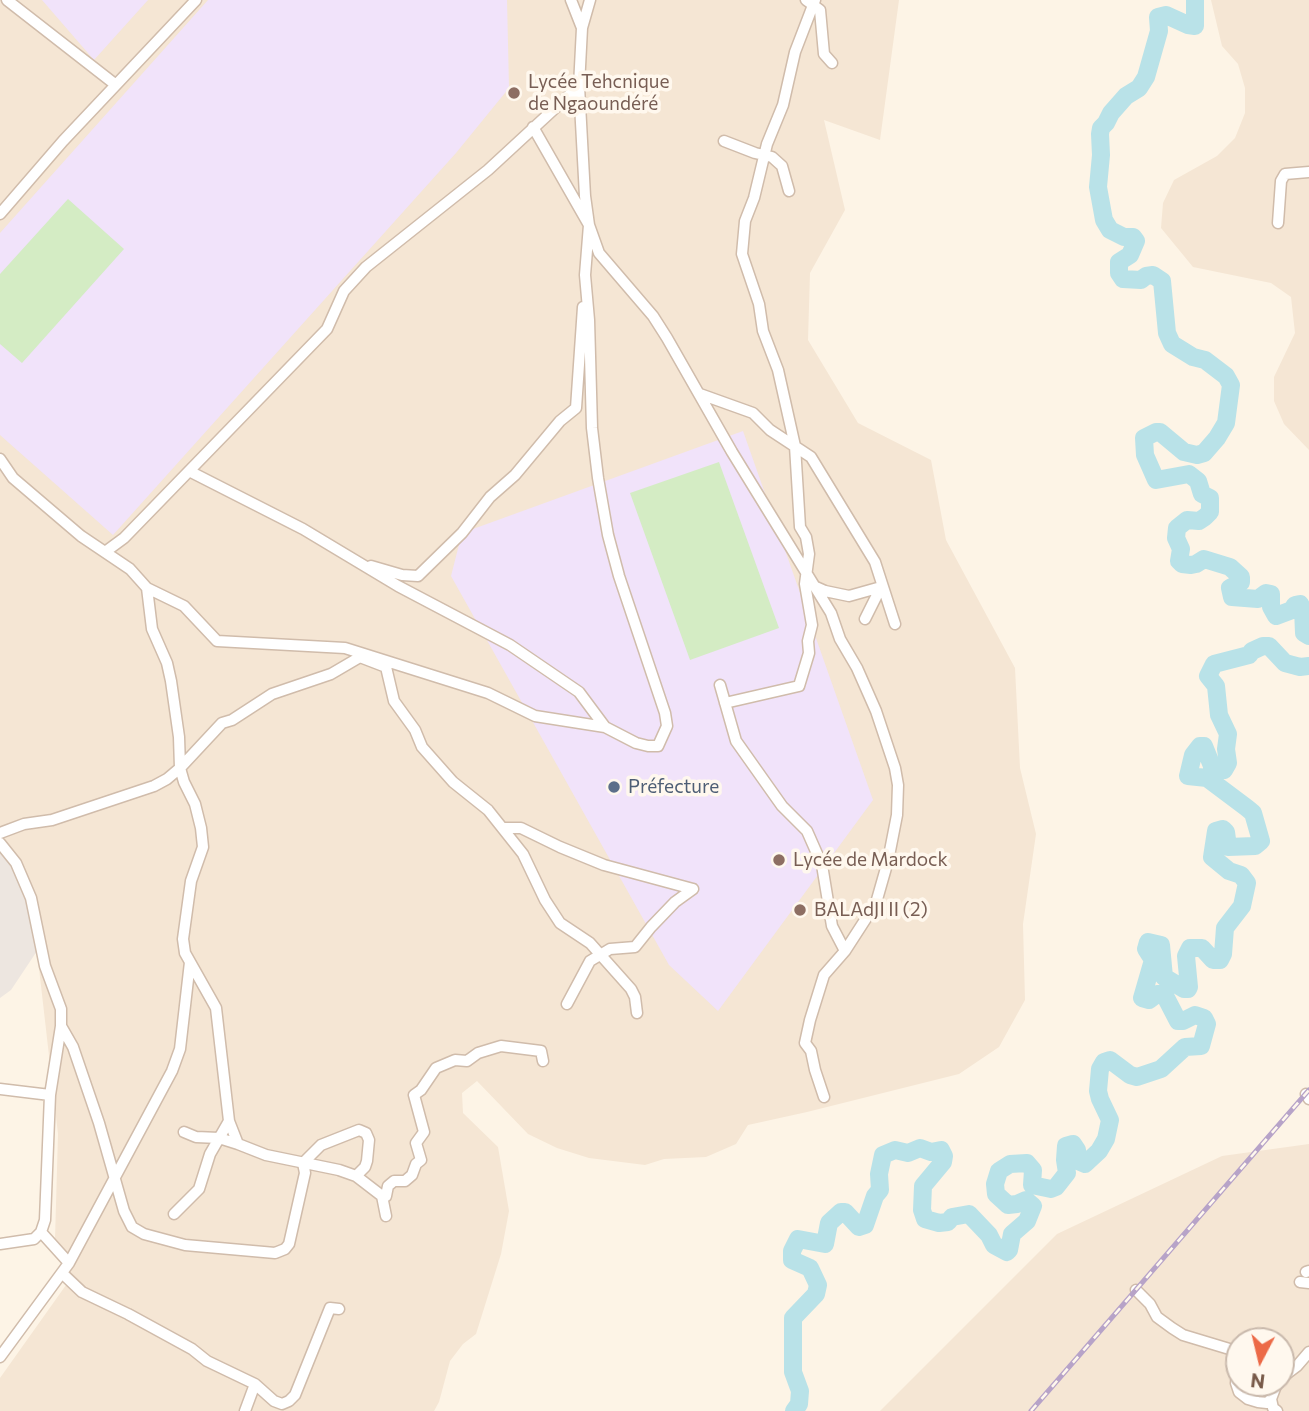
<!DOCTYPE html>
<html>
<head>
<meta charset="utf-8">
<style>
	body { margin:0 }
	#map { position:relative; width:1309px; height:1411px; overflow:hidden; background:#fdf4e6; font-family:Commissioner,sans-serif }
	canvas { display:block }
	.north { position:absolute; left:1225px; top:1327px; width:70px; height:70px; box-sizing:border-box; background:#fff8ee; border:2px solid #c9b9ac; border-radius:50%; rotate:187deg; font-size:19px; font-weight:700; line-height:28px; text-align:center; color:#785a49 }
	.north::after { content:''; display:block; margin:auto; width:24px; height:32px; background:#ec6a47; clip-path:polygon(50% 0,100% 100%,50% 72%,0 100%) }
</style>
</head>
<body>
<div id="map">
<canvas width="1309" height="1411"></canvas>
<div class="north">N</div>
</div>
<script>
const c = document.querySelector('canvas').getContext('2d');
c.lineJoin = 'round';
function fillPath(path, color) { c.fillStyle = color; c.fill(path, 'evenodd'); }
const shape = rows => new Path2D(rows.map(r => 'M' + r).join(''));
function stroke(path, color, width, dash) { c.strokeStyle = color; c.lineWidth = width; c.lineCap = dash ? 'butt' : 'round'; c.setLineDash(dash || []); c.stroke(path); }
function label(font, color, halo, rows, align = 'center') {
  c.font = font + ' Commissioner,sans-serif'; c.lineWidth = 7; c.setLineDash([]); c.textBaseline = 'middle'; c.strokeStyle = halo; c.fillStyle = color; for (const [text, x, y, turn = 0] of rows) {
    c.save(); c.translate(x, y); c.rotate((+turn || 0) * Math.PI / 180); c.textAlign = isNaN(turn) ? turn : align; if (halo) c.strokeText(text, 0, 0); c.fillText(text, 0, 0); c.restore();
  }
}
const residential = shape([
	[0,0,899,0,880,140,824,120,845,210,810,273,808,340,858,423,931,460,946,540,1015,668,1020,768,1036,834,1023,924,1025,1000,999,1047,959,1074,807,1112,748,1125,736,1144,706,1157,664,1159,645,1165,589,1158,557,1148,528,1134,477,1081,462,1093,463,1113,498,1147,509,1211,501,1254,476,1334,463,1344,450,1361,439,1402,434,1411,0,1411,0,1378,71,1278,55,1239,58,1134,37,951,34,896,0,838],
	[1211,0,1309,0,1309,450,1284,424,1274,401,1274,377,1295,333,1291,297,1271,283,1193,267,1161,228,1163,203,1174,180,1217,156,1235,138,1245,113,1245,88,1238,64,1222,46],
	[1309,1144,1309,1411,880,1411,1057,1234,1222,1156],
	[1239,1341,1281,1341,1281,1383,1239,1383]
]);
const industrial = shape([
	[0,839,34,896,37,951,11,990,0,998]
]);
const education = shape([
	[42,0,148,0,94,60],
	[208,0,507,0,509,88,456,153,113,535,0,435,0,233],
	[743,431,873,800,718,1011,669,965,451,576,462,533]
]);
const green = shape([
	[68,199,124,249,22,363,0,344,0,274],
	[719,462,779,628,690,660,630,493]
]);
const river = shape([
	[1195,0,1195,26,1188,25,1166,15,1158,17,1159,31,1146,77,1139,88,1126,96,1111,113,1106,123,1101,128,1100,134,1101,155,1098,187,1104,220,1110,230,1124,237,1133,237,1136,241,1130,255,1119,262,1119,273,1123,279,1141,280,1146,276,1153,275,1162,281,1167,333,1172,344,1193,357,1205,360,1226,376,1231,385,1226,423,1217,438,1204,453,1197,455,1184,452,1160,432,1156,432,1144,438,1145,455,1156,480,1189,474,1198,481,1202,494,1210,498,1210,512,1205,517,1199,521,1187,520,1177,528,1176,538,1181,549,1179,561,1182,564,1191,565,1196,564,1204,559,1230,567,1241,577,1241,582,1230,588,1232,597,1258,599,1266,593,1271,594,1271,607,1276,616,1292,610,1295,605,1300,604,1303,609,1304,633,1309,636],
	[794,1411,799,1404,800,1391,793,1372,793,1318,816,1294,818,1285,810,1268,792,1260,792,1251,798,1239,825,1244,829,1223,841,1212,845,1212,859,1227,865,1225,875,1196,880,1190,879,1174,883,1155,895,1150,908,1153,920,1148,931,1152,941,1150,944,1156,943,1162,923,1186,922,1210,925,1219,939,1223,948,1222,952,1217,969,1214,989,1235,994,1245,1007,1252,1009,1250,1012,1234,1027,1221,1033,1206,1026,1200,1017,1204,1008,1205,996,1194,995,1184,999,1171,1010,1164,1027,1163,1033,1170,1032,1185,1051,1189,1056,1187,1067,1173,1065,1160,1066,1146,1073,1144,1077,1150,1078,1161,1085,1164,1099,1151,1106,1139,1110,1120,1100,1099,1098,1091,1100,1069,1104,1062,1110,1060,1130,1075,1137,1077,1161,1069,1185,1047,1201,1046,1207,1024,1204,1018,1195,1015,1183,1021,1178,1021,1164,994,1157,994,1149,1000,1142,998,1153,960,1146,949,1148,942,1161,945,1164,977,1184,989,1188,989,1189,987,1186,956,1190,948,1202,948,1213,960,1220,960,1223,954,1225,928,1242,906,1247,883,1241,875,1229,871,1212,857,1216,831,1223,829,1226,832,1228,847,1255,846,1261,841,1253,813,1247,808,1207,778,1188,776,1193,755,1200,746,1204,746,1212,766,1224,770,1228,763,1226,749,1228,734,1219,715,1216,686,1208,676,1214,664,1249,655,1252,651,1263,646,1269,646,1285,663,1300,667,1309,666]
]);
const street = shape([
	[7,0,116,85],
	[571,0,582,28],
	[590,0,582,28,579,86,585,196,589,225,599,253,653,316,667,338,732,452,831,613,840,639,857,668,876,711,895,768,898,785,897,815,888,861,876,903,845,951,824,975,810,1020,805,1043,811,1051,815,1070,824,1097],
	[806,0,820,10,824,54,832,63],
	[724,141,755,153,772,157,782,166,789,191],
	[0,214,63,141,196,0],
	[1278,223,1281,181,1285,174,1309,172],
	[700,394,753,413,770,430,811,457,875,562,895,624],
	[0,459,13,478,81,536,130,569,147,588,152,629,167,663,171,681,179,737,180,768,184,782,195,804,201,828,203,847,191,881,183,939,185,953,216,1008,229,1121,238,1144,266,1155,339,1170,356,1176,382,1196,386,1216],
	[189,471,303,529,398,586,510,645,579,692,605,727],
	[105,552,124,538,327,329,344,291,366,267,488,170,579,86],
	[371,566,402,575,418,576,462,533,490,497,515,475,560,421,576,408,583,307],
	[816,587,825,591,849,596,881,587,865,619],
	[147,588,184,606,217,641,345,648,488,693,535,716,605,727,636,743,648,746,658,746,667,726,665,713,619,576,608,535,598,478,592,428,589,320,585,275,589,225,533,127],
	[720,685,736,741,782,806,807,831,822,865,832,926,845,951],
	[725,703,799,686,809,653,808,641,812,625,805,584,809,554,806,537,800,527,795,446,778,370,763,331,759,304,742,254,745,221,754,198,767,144,783,105,795,52,815,0],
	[503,828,521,828,560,847,604,865,693,889],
	[0,833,24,824,52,820,154,786,167,779,180,768,222,723,232,720,272,694,331,674,360,657,386,667,394,701,415,730,422,747,453,782,488,810,523,854,545,900,560,923,590,943,631,989,635,997,637,1013],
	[0,843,16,863,31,898,45,966,61,1009,61,1026,50,1095,45,1220,41,1232,34,1239,0,1244],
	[567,1004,590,961,610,949,635,947,651,927,675,902,693,889],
	[61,1026,73,1047,99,1123,124,1211,132,1227,144,1234,185,1245,275,1253,285,1249,289,1244,305,1173,303,1163,321,1145,359,1130,366,1133,369,1140,367,1161,365,1167,356,1176],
	[0,1089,50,1095],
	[1306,1094,1309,1099],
	[184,1132,196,1137,219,1138,238,1144],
	[382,1196,386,1196,388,1186,394,1181,405,1181,412,1175,416,1164,421,1160,416,1143,424,1132,414,1095,421,1090,436,1068,455,1060,467,1061,478,1053,501,1046,541,1051,543,1061],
	[174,1214,199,1189,210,1154,229,1121],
	[41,1232,69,1263],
	[1306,1272,1309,1271],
	[62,1273,82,1292,128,1314,192,1349,207,1361,255,1384,274,1401,282,1404,289,1401,295,1395,330,1308,339,1309],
	[1300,1282,1309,1283],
	[1136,1290,1150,1304,1157,1317,1172,1328,1183,1335,1236,1351,1239,1358],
	[0,1357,69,1263,172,1071,180,1049,190,962],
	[1239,1358,1236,1383,1239,1392,1248,1399,1258,1402,1267,1403,1271,1399],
	[1281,1378,1297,1366,1309,1352],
	[245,1411,255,1384],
	[1277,1411,1273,1408,1271,1399,1277,1383]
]);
const rail = shape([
	[1031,1411,1309,1090]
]);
const markers = [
	[514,93,7,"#8d6e63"],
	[614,787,7,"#5c6f8a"],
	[779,860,7,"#8d6e63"],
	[800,910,7,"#8d6e63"]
];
const educationNames = [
	["Lycée Tehcnique",528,82],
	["de Ngaoundéré",528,104],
	["Lycée de Mardock",793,860],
	["BALAdJI II (2)",814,910]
];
const serviceNames = [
	["Préfecture",628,787]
];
fillPath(residential, '#f5e6d4');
fillPath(industrial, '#ede6e0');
fillPath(education, '#f1e3fa');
fillPath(green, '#d4ecc4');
stroke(river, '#b9e2e8', 18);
stroke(street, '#d0bcab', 13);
stroke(street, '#fff', 10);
stroke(rail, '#b7a3c8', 5);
stroke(rail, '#fff8ee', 2.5, [8]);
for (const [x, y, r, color] of markers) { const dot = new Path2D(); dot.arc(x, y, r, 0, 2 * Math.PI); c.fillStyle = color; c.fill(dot); stroke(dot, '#fff8ee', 2.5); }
label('19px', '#785e54', '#fff8ee', educationNames, 'left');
label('19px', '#4e5e75', '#fff8ee', serviceNames, 'left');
</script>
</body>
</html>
